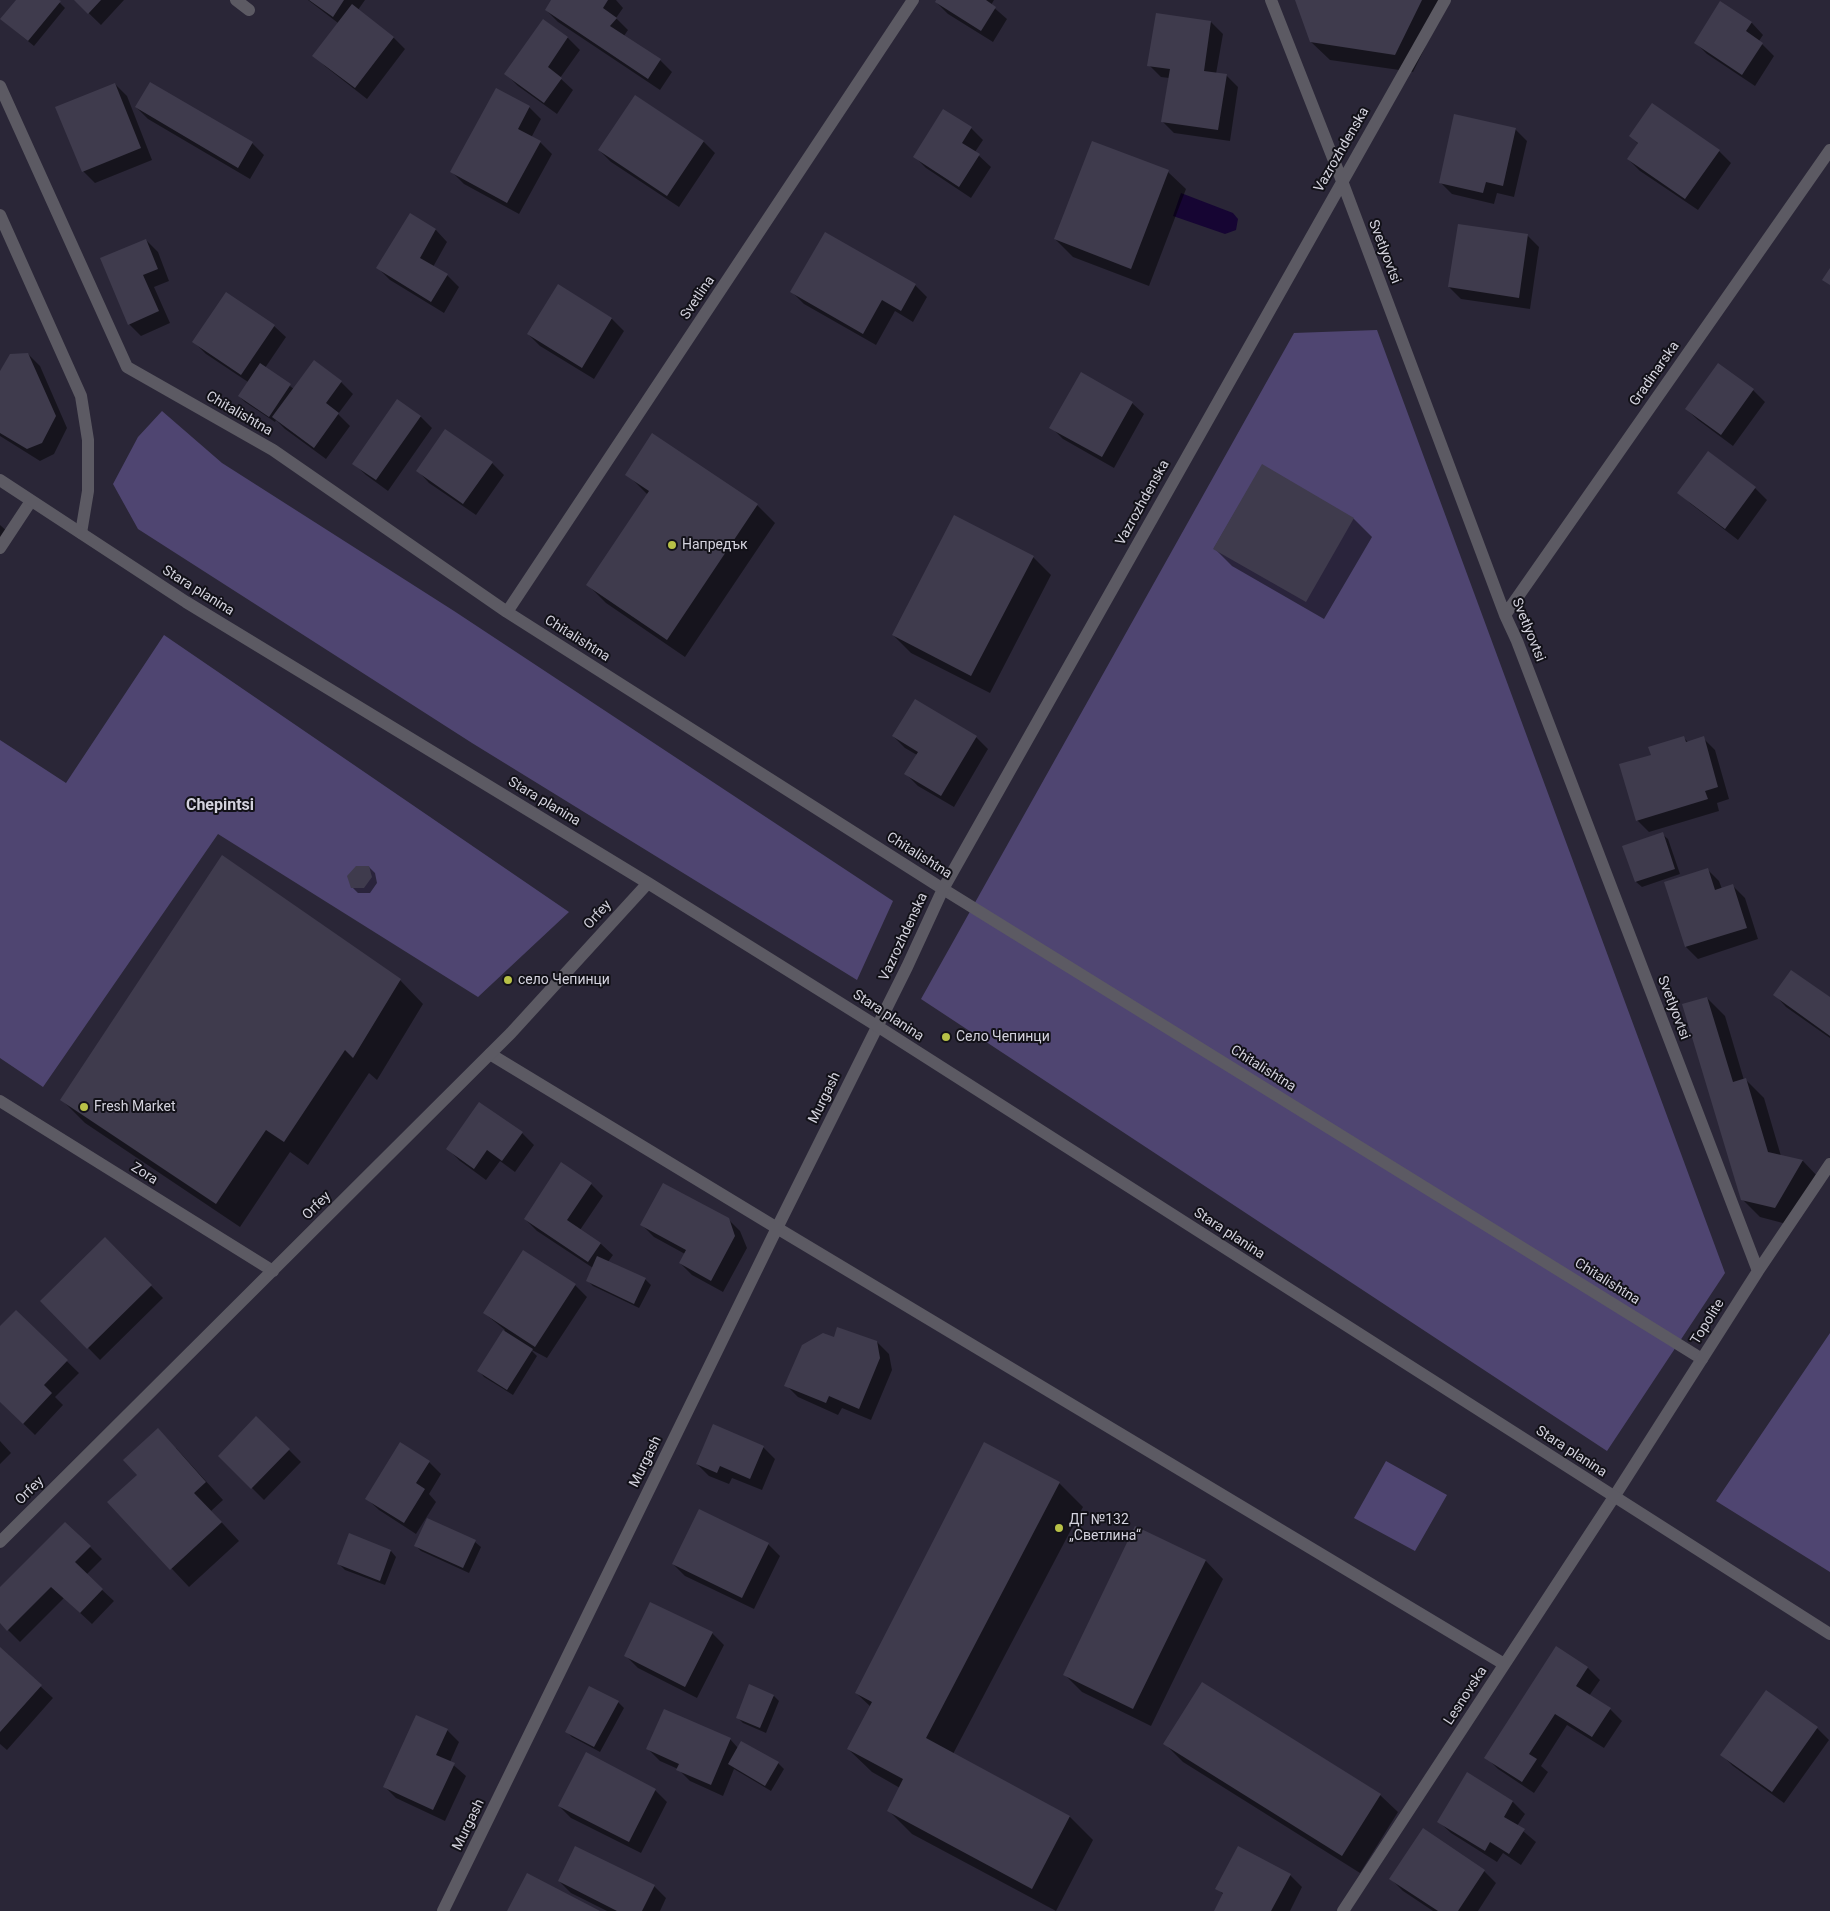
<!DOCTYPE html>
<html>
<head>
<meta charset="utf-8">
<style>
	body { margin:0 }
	canvas { display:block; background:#2a2637 }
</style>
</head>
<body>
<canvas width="1830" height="1911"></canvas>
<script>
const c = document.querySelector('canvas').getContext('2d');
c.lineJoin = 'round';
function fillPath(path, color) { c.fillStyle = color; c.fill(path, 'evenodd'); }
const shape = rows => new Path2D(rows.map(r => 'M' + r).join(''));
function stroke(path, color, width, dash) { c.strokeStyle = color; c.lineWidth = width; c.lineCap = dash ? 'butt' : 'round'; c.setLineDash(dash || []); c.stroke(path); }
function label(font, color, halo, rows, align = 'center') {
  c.font = font + ' Roboto,sans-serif'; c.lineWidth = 4; c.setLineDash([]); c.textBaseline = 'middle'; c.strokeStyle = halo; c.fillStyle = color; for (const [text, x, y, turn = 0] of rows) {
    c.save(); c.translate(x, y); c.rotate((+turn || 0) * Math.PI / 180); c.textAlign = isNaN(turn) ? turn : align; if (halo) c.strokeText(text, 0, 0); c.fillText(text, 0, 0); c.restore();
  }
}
const green = shape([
	[1377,330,1725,1273,1607,1451,921,999,1294,333],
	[162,411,222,463,454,611,893,901,857,980,472,743,138,529,113,484,138,437],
	[164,635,569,912,478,997,218,834,43,1087,0,1058,0,740,66,783],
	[1830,1333,1830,1572,1716,1501],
	[1386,1461,1447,1495,1415,1551,1354,1518]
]);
const water = shape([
	[1181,193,1233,213,1238,219,1236,230,1225,234,1173,216]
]);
const shadow = shape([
	[17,0,57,0,65,8,34,46,7,24],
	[75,0,124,0,101,25],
	[308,0,365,0,358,10,393,37,405,49,367,99,326,67,314,55,338,23],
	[553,0,616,0,623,8,616,18,628,30,624,36,660,60,672,72,660,90,558,22,546,10],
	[937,0,994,0,991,5,1007,19,993,42,948,14,936,2],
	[1297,0,1438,0,1445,7,1413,72,1330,60,1311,42],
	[1721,3,1752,23,1763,35,1759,41,1774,56,1755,86,1707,54,1695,42],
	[544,20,568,38,580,50,560,78,573,90,557,114,518,86,506,74],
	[1211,22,1223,34,1216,74,1226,75,1238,87,1230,141,1174,133,1162,121,1169,78,1161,77,1149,65],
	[150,83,252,143,264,155,250,179,148,119,136,107],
	[115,84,127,96,152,160,95,183,83,171],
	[497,90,529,107,541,119,531,138,540,142,552,154,519,214,464,184,452,172],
	[971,128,983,140,975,152,991,167,971,198,926,168,914,156],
	[1515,129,1527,141,1514,197,1497,193,1494,204,1452,194,1440,182],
	[1631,136,1719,151,1731,163,1698,210,1640,171,1628,159,1638,144],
	[703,141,715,153,679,207,611,162,599,150],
	[1168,172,1186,189,1149,286,1073,257,1055,239],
	[411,215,436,230,447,242,433,267,447,275,459,287,444,313,390,280,378,268],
	[1527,235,1539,247,1530,309,1461,299,1449,287],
	[146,240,158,252,169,281,154,287,170,323,141,336,129,324],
	[558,285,612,319,624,331,594,379,540,346,528,334],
	[915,285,927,297,913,322,895,311,876,345,804,304,792,292],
	[274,326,286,337,265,368,294,389,341,382,353,394,338,414,350,426,326,459,285,429,276,420,275,422,245,402,239,396,248,382,206,354,194,342],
	[28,354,40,366,67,428,54,454,40,461,0,436,0,374],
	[1753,390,1765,402,1733,446,1698,420,1686,409],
	[1132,403,1144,414,1114,468,1063,439,1051,427],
	[420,416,432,428,388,491,366,475,354,464],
	[492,463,504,475,476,515,429,483,418,471],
	[1262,466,1354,519,1372,537,1324,619,1232,566,1214,548],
	[627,474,757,505,775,523,685,657,606,603,588,585,648,495],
	[1755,488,1767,500,1738,540,1691,504,1679,492],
	[0,525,8,532,0,545],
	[1033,557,1051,575,990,693,911,653,893,635],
	[893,736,976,737,988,749,954,807,918,786,906,774,917,755,905,748],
	[1684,738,1688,742,1703,738,1715,750,1729,799,1717,803,1719,811,1649,832,1637,820,1652,756],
	[1662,834,1668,839,1680,874,1642,887,1636,882],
	[369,867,375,873,377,883,370,893,358,893,352,887],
	[1707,869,1719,881,1722,889,1733,886,1745,898,1758,939,1698,959,1686,947,1666,882],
	[400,980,423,1004,377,1080,369,1073,308,1165,290,1152,240,1227,85,1123,62,1100],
	[1775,995,1830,999,1830,1038,1786,1007],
	[1707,998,1725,1016,1744,1080,1746,1080,1764,1098,1781,1156,1803,1161,1820,1179,1794,1226,1760,1217,1742,1199],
	[522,1133,534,1145,515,1172,500,1161,486,1180,460,1161,448,1149],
	[591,1184,603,1196,580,1230,601,1244,613,1255,608,1262,645,1279,651,1285,639,1308,593,1286,587,1280,593,1268,537,1231,525,1219],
	[728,1219,740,1231,747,1248,723,1292,692,1275,680,1263,685,1254,654,1237,642,1225],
	[105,1239,163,1298,100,1360,42,1301],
	[575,1285,587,1297,547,1358,530,1349,537,1356,513,1395,484,1377,479,1371,505,1330,484,1313],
	[16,1312,79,1373,55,1397,63,1405,35,1435,0,1401,0,1328],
	[834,1339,877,1342,889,1354,892,1370,871,1420,842,1408,838,1415,798,1397,786,1385],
	[256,1417,301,1462,264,1500,220,1456],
	[0,1441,11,1453,0,1464],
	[985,1444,1059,1483,1083,1507,953,1754,1070,1817,1093,1840,1056,1911,912,1834,889,1811,900,1788,872,1772,848,1749,871,1707,856,1693],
	[763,1447,775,1459,762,1490,732,1478,729,1484,709,1476,697,1464],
	[176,1448,223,1500,211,1511,239,1541,189,1587,109,1502],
	[429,1462,441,1474,429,1494,436,1502,416,1534,379,1510,367,1499],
	[1136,1528,1206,1561,1223,1579,1151,1726,1082,1692,1064,1674],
	[350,1535,391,1551,396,1557,385,1585,345,1570,339,1564],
	[475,1542,481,1547,469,1573,421,1551,416,1546],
	[768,1544,780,1556,754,1609,685,1576,673,1564],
	[90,1547,102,1559,86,1575,114,1601,92,1624,64,1598,20,1642,0,1622,0,1589],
	[712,1633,724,1645,697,1698,638,1668,626,1656],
	[0,1649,53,1698,7,1750,0,1744],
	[1588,1668,1600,1680,1589,1696,1610,1709,1622,1721,1604,1748,1567,1725,1541,1766,1548,1772,1534,1793,1498,1769,1486,1757],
	[1766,1692,1817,1728,1829,1740,1784,1803,1733,1766,1721,1754],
	[774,1696,779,1701,766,1733,743,1723,737,1717],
	[618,1702,624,1708,600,1752,572,1737,567,1732],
	[447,1730,459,1742,450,1762,466,1776,445,1821,396,1798,384,1786],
	[730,1739,738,1748,778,1763,784,1769,771,1791,734,1769,723,1796,690,1781,678,1769,660,1761,648,1749],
	[1165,1744,1380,1795,1398,1812,1360,1873,1183,1762],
	[1468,1774,1513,1802,1525,1814,1517,1826,1536,1842,1521,1865,1503,1853,1497,1862,1451,1833,1439,1822],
	[655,1790,667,1802,641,1853,571,1818,559,1806],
	[1238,1848,1290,1875,1302,1887,1290,1911,1215,1911,1224,1895,1217,1888],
	[1484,1871,1496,1883,1478,1911,1433,1911,1403,1891,1391,1879],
	[559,1881,654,1886,666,1898,660,1911,607,1911,571,1893]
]);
const building = shape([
	[16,0,59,0,61,1,28,41,0,19],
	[74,0,101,0,88,14],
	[309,0,344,0,333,17],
	[551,0,608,0,603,8,617,18,610,26,661,59,648,79,545,10],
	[936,0,986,0,996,7,981,31,935,2],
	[1295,0,1422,0,1395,55,1310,42],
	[1720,1,1752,22,1746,31,1763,43,1742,75,1694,43],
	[352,4,394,37,355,88,312,56],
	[1156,13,1211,21,1204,71,1227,74,1218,130,1161,122,1170,69,1147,66],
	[543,19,568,37,548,67,562,78,544,103,504,74],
	[150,82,253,142,238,168,135,107],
	[115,83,141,148,82,172,55,107],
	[496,88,530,106,518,129,541,141,507,203,450,172],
	[635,95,704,141,667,196,598,150],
	[1652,103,1720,150,1685,199,1627,159,1638,143,1629,136],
	[943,109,972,127,962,143,980,154,959,187,913,157],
	[1454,114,1516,128,1503,186,1486,182,1483,193,1439,183],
	[1092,141,1169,170,1131,269,1054,239],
	[410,213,436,229,420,258,448,274,431,302,376,268],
	[1458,224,1528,234,1519,298,1448,287],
	[825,232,916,284,901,311,882,300,863,334,790,292],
	[146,239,158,269,143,275,159,311,128,325,100,258],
	[1830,268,1830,285,1822,280],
	[558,284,612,318,582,368,527,334],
	[226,292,275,325,241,375,192,342],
	[28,353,56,416,42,443,27,449,0,433,0,371,10,354],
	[314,360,342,381,326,403,339,413,314,448,272,417],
	[260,363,291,384,269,417,238,396],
	[1718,363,1754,389,1721,435,1685,409],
	[1081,372,1133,402,1102,457,1049,428],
	[397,399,421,416,376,480,352,464],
	[445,429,493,462,463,504,416,471],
	[652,433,758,504,667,640,586,585,649,491,625,475],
	[1708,451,1756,487,1725,529,1677,493],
	[1262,464,1354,518,1306,602,1213,549],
	[954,515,1034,556,971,676,892,635],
	[915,699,977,736,941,796,904,774,918,752,892,736],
	[1684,736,1686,742,1704,736,1718,787,1705,791,1708,799,1636,821,1619,764,1651,755,1648,747],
	[1663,832,1675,869,1635,882,1622,846],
	[222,855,401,979,353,1058,345,1050,284,1142,266,1130,216,1204,60,1100],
	[356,866,369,866,372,877,364,888,351,888,347,876],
	[1708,868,1715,890,1733,884,1747,928,1685,947,1664,882],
	[1791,970,1830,997,1830,1036,1773,995],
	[1707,997,1733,1082,1746,1078,1768,1152,1803,1160,1775,1208,1741,1200,1682,1004],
	[479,1102,523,1132,502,1161,487,1150,474,1169,446,1149],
	[561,1162,592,1183,567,1220,601,1243,588,1262,524,1219],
	[663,1183,729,1218,735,1236,711,1281,679,1263,686,1250,640,1225],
	[105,1237,152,1285,87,1349,40,1301],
	[523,1250,576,1284,535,1347,483,1313],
	[597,1256,646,1278,634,1304,586,1281],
	[16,1310,68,1360,44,1385,52,1393,23,1424,0,1402,0,1326],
	[837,1327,877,1341,880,1358,859,1409,829,1396,826,1403,784,1386,802,1345,823,1333,834,1337],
	[503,1330,533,1349,507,1390,477,1371],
	[256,1416,290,1449,251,1489,218,1456],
	[713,1424,764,1446,750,1479,720,1466,717,1473,696,1464],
	[158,1428,206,1482,194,1493,222,1522,170,1570,107,1502,137,1475,123,1460],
	[400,1442,430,1461,416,1483,425,1489,404,1523,365,1499],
	[984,1442,1060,1482,926,1738,1070,1816,1032,1889,887,1811,903,1779,847,1749,872,1702,855,1693],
	[699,1509,769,1543,742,1598,672,1564],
	[427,1518,476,1540,463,1568,414,1546],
	[65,1522,91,1546,75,1562,103,1589,80,1613,51,1587,7,1631,0,1623,0,1587],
	[1135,1526,1206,1560,1133,1709,1063,1675],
	[349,1533,391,1550,380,1581,337,1564],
	[650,1602,713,1632,685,1687,624,1656],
	[1556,1646,1588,1667,1576,1686,1611,1708,1592,1737,1555,1714,1529,1754,1537,1759,1522,1782,1484,1758],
	[0,1647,42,1685,0,1732],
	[1202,1682,1381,1794,1342,1856,1163,1744],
	[749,1684,774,1695,760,1728,736,1718],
	[589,1686,619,1701,594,1747,565,1732],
	[1766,1690,1818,1727,1772,1792,1720,1755],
	[664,1709,731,1738,711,1785,676,1770,679,1764,646,1749],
	[416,1715,448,1729,436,1755,455,1763,433,1810,383,1787],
	[741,1741,779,1762,765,1786,728,1764],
	[586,1752,656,1789,629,1842,558,1806],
	[1467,1772,1513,1801,1504,1817,1525,1829,1509,1854,1490,1842,1485,1851,1437,1822],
	[1423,1828,1485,1870,1458,1911,1438,1911,1389,1879],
	[575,1846,655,1885,642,1911,617,1911,558,1881],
	[1238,1846,1291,1874,1271,1911,1214,1911,1223,1893,1215,1889],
	[527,1873,600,1911,507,1911]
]);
const service = shape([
	[236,0,249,10],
	[943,889,1702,1359]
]);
const minor = shape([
	[1271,0,1342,181,1505,615,1517,641,1758,1271],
	[0,86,127,367,273,450,507,612,943,889],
	[0,215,81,396,88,440,88,491,81,533],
	[0,548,31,501],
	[507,612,913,0],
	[1505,615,1830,150],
	[490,1054,777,1228,1504,1664],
	[0,1101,273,1271],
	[443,1911,777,1228,907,967,943,889,1445,0],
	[1343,1911,1614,1497,1758,1271,1830,1164]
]);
const tertiary = shape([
	[0,480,186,602,648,883,877,1026,1830,1634],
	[0,1542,511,1033,648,883]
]);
const markers = [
	[672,545,5,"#b8c147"],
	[508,980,5,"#b8c147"],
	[946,1037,5,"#b8c147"],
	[84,1107,5,"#b8c147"],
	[1059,1528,5,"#b8c147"]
];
const streetNames = [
	["Vazrozhdenska",1342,150,-60],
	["Svetlyovtsi",1384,252,69],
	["Svetlina",698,298,-56],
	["Gradinarska",1655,374,-55],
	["Chitalishtna",239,414,30],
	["Vazrozhdenska",1143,503,-61],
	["Stara planina",198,591,32],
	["Svetlyovtsi",1528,630,68],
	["Chitalishtna",577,639,32],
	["Stara planina",544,802,31],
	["Chitalishtna",919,856,32],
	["Orfey",598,915,-48],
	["Vazrozhdenska",904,937,-65],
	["Svetlyovtsi",1673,1008,69],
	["Stara planina",888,1016,33],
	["Chitalishtna",1263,1069,32],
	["Murgash",825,1098,-64],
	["Zora",144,1174,32],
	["Orfey",317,1206,-45],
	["Stara planina",1229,1234,33],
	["Chitalishtna",1607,1282,32],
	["Topolite",1708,1322,-58],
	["Stara planina",1571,1452,33],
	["Murgash",646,1462,-64],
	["Orfey",30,1491,-45],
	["Lesnovska",1466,1696,-57],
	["Murgash",469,1825,-64]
];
const poiNames = [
	["Напредък",682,545],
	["село Чепинци",518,980],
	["Село Чепинци",956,1037],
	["Fresh Market",94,1107],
	["ДГ №132",1069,1520],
	["„Светлина“",1069,1536]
];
const quarterNames = [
	["Chepintsi",220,806]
];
fillPath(green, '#4f4571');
fillPath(water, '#160533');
fillPath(shadow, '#0007');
fillPath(building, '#3f3b4d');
stroke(service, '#5c5a63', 12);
stroke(minor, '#5c5a63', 12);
stroke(tertiary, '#5c5a63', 12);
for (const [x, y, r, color] of markers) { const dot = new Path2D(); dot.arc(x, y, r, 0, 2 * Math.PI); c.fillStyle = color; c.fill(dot); stroke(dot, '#121118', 2); }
label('14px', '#d4d3de', '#121118', streetNames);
label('14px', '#d4d3de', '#121118', poiNames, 'left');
label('bold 16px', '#d4d3de', '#121118', quarterNames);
</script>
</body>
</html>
